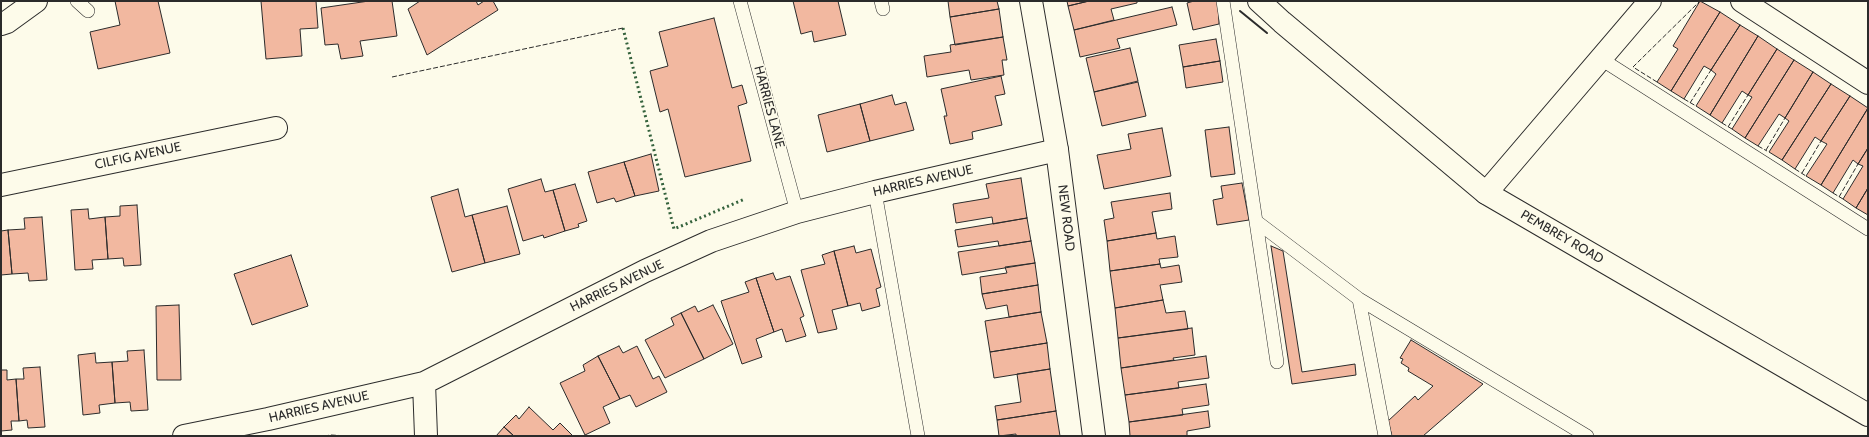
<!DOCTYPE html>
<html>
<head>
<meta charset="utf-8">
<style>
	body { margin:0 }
	#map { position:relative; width:1869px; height:437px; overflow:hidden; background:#fdfbea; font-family:Cabin,sans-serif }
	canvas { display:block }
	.frame { position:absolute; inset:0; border:2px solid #2b2b2b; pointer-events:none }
</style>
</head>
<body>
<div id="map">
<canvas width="1869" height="437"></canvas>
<div class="frame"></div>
</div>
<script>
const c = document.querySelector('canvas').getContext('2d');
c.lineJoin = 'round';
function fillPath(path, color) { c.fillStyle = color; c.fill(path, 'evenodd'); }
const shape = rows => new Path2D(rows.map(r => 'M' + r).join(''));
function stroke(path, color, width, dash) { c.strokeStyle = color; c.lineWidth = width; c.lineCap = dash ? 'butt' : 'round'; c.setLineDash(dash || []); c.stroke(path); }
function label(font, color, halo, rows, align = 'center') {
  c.font = font + ' Cabin,sans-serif'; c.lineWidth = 3; c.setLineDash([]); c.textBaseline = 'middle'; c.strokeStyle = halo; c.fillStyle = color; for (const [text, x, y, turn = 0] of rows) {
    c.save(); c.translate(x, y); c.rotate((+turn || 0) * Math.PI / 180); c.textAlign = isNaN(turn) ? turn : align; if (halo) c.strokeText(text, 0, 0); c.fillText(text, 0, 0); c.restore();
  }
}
const building = shape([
	[115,1,158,1,170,53,98,69,90,32,120,25,115,1],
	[261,1,316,1,318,28,300,29,302,56,266,59,261,1],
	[369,1,392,1,397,36,360,41,363,56,341,59,338,44,325,45,321,8,369,1],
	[420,1,476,1,478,5,484,1,493,1,498,10,427,55,408,9,420,1],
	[793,1,838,1,846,35,814,42,812,31,801,34,793,1],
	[948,1,997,1,999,9,950,17,948,1],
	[1067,1,1089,1,1068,6,1067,1],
	[1089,1,1137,1,1137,3,1111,9,1114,20,1074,30,1068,6,1089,1],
	[1194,1,1218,1,1219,24,1193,30,1187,3,1194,1],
	[1700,1,1720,12,1671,91,1657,82,1678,49,1673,46,1700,1],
	[1172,7,1177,25,1117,39,1120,48,1080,57,1074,30,1172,7],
	[999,9,1003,37,955,45,950,17,999,9],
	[1720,12,1740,25,1711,70,1704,66,1684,99,1671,91,1720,12],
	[714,18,732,88,742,85,747,103,738,106,751,161,685,177,668,109,660,112,650,71,668,66,659,32,714,18],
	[1740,25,1758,36,1710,115,1696,106,1716,74,1711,70,1740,25],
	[1758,36,1777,49,1748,95,1742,91,1722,123,1710,115,1758,36],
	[1003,37,1007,60,1002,60,1004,75,971,80,969,70,927,77,924,56,951,52,950,45,1003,37],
	[1216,39,1220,61,1183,67,1179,45,1216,39],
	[1130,48,1138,81,1094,92,1086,58,1130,48],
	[1777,49,1794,60,1745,138,1732,129,1752,97,1748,95,1777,49],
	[1794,60,1813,72,1785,118,1779,114,1758,146,1745,138,1794,60],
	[1220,61,1223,82,1186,88,1183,67,1220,61],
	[1813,72,1831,84,1782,160,1769,152,1789,121,1785,118,1813,72],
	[1001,76,1005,94,995,96,1002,125,972,132,973,139,950,144,944,116,947,116,941,89,1001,76],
	[1138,82,1146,116,1102,126,1094,92,1138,82],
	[1831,84,1850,96,1821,141,1815,137,1795,169,1782,160,1831,84],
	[892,95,895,105,906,102,914,130,870,141,860,104,892,95],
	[1850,96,1868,108,1821,185,1806,176,1827,144,1821,141,1850,96],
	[860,104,870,141,827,152,818,115,860,104],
	[1868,108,1868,148,1858,164,1853,160,1833,193,1821,185,1868,108],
	[1229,127,1235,174,1211,177,1205,130,1229,127],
	[1162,128,1171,176,1104,189,1097,155,1131,149,1128,134,1162,128],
	[1868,148,1868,188,1856,208,1843,199,1863,166,1858,164,1868,148],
	[651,154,659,191,635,196,624,162,651,154],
	[624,162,635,196,616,202,614,198,597,203,588,172,624,162],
	[1021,178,1027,218,993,224,992,217,956,223,953,204,989,198,986,184,1021,178],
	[541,179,545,192,553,190,565,231,544,238,543,235,523,241,508,189,541,179],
	[1242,183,1249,220,1217,225,1213,200,1223,198,1221,186,1242,183],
	[575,184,587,221,578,224,579,227,565,231,553,190,575,184],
	[1868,188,1868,215,1856,208,1868,188],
	[458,189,465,217,472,215,485,263,452,272,431,197,458,189],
	[1170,193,1172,209,1152,212,1156,233,1107,241,1104,220,1114,218,1111,202,1170,193],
	[137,205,141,265,124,266,123,258,108,259,105,217,120,216,120,206,137,205],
	[507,206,520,254,485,263,472,215,507,206],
	[88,209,89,219,105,217,108,259,92,260,93,269,75,270,71,210,88,209],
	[42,217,47,280,29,281,28,273,12,274,8,230,25,229,24,218,42,217],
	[1027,218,1031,241,999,246,998,241,958,247,955,230,1027,218],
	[8,230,12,274,1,275,1,231,8,230],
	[1156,233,1157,239,1175,236,1178,257,1159,259,1160,264,1110,271,1107,241,1156,233],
	[1031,241,1035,263,962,275,958,252,1031,241],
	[854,246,856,253,871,249,881,287,876,289,880,306,862,311,860,303,848,306,834,251,854,246],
	[1271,246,1283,251,1302,372,1355,364,1356,375,1292,384,1271,246],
	[834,251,848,306,832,310,837,329,818,333,801,270,825,264,822,255,834,251],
	[291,255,308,306,252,325,234,274,291,255],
	[1035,263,1038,285,982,294,980,277,1007,273,1005,267,1035,263],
	[1160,264,1161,268,1179,265,1182,282,1160,285,1163,300,1115,308,1110,271,1160,264],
	[773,273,776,280,790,276,804,316,800,318,806,336,786,342,782,329,774,332,756,278,773,273],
	[756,278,774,332,756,339,762,357,742,364,721,301,749,292,745,282,756,278],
	[1038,285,1041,312,1009,317,1007,305,986,309,982,294,1038,285],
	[1163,300,1166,313,1185,311,1188,329,1118,338,1115,308,1163,300],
	[179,305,181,380,157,380,156,306,179,305],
	[713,305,733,344,704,359,681,313,695,306,698,312,713,305],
	[1041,312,1047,343,990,352,985,321,1041,312],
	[681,313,704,359,665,378,645,340,674,325,671,318,681,313],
	[1192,328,1195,355,1173,358,1174,360,1121,368,1118,338,1192,328],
	[1411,340,1483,384,1423,436,1392,436,1388,421,1415,396,1418,400,1433,386,1408,371,1409,368,1401,363,1403,359,1400,358,1411,340],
	[1047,343,1050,369,994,378,990,352,1047,343],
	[619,346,623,353,637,346,653,379,659,376,667,392,636,407,630,395,620,399,598,356,619,346],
	[144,350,148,410,131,411,130,402,115,403,112,362,128,361,127,351,144,350],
	[95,353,96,363,112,362,115,403,99,405,100,413,83,415,78,355,95,353],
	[598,356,620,399,603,407,610,423,585,435,560,383,585,371,583,365,598,356],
	[1206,356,1209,378,1178,382,1179,388,1125,395,1121,368,1206,356],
	[40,367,45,427,28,428,27,420,19,421,16,379,24,379,23,368,40,367],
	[1050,369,1056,411,997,420,995,406,1021,402,1017,374,1050,369],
	[1,370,7,370,7,380,16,379,19,421,11,421,12,430,1,431,1,370],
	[1206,384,1209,405,1182,409,1183,415,1129,422,1125,395,1206,384],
	[529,407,553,430,560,423,573,436,514,436,504,427,516,415,519,419,529,407],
	[1056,411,1060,436,1016,436,1016,434,999,436,997,420,1056,411],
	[1208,411,1210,427,1187,431,1187,436,1130,436,1129,422,1208,411],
	[504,427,514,436,496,436,504,427]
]);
const lane = shape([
	[77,1,88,11],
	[740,1,797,212],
	[881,1,883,9],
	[1223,1,1277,362],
	[1601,59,1868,229],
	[875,192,918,436],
	[1257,222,1359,299,1587,436],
	[1359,299,1385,436]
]);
const street = shape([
	[1,24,7,22,36,1],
	[1,185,276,128],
	[1486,193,1650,1],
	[424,383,426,436],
	[184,436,268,419,424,383,645,271,711,241,797,212,875,192,1057,150]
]);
const secondary = shape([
	[1031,1,1057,150,1094,436],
	[1742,1,1868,83]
]);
const primary = shape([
	[1259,1,1282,22,1486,193,1868,415]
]);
const hedge = shape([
	[623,28,674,229,745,199]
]);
const fence = shape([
	[392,77,623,28],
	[1657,82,1633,67,1700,1],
	[1684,99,1696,106],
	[1690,103,1711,70],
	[1722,123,1732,129],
	[1728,127,1748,95],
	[1758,146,1767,151],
	[1766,150,1785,118],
	[1795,169,1806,176],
	[1802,173,1821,141],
	[1833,193,1843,199],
	[1839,197,1858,164],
	[324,436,331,435,347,436]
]);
const wall = shape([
	[1240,11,1267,33]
]);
const streetNames = [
	["HARRIES LANE",769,107,75],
	["CILFIG AVENUE",138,156,-12],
	["HARRIES AVENUE",923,181,-13],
	["NEW ROAD",1066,218,83],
	["PEMBREY ROAD",1562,237,30],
	["HARRIES AVENUE",617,286,-26],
	["HARRIES AVENUE",319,407,-13]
];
fillPath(building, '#f2b8a0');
stroke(building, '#2b2b2b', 1);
stroke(lane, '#2b2b2b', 14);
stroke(street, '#2b2b2b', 24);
stroke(secondary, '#2b2b2b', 24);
stroke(primary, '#2b2b2b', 24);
stroke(lane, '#fdfbea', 13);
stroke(street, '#fdfbea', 22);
stroke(secondary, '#fdfbea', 22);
stroke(primary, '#fdfbea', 22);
stroke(hedge, '#34623c', 3, [2, 3]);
stroke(fence, '#2b2b2b', 1, [5, 2]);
stroke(wall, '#2b2b2b', 2);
label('13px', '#2b2b2b', '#fdfbea', streetNames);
</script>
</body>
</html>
